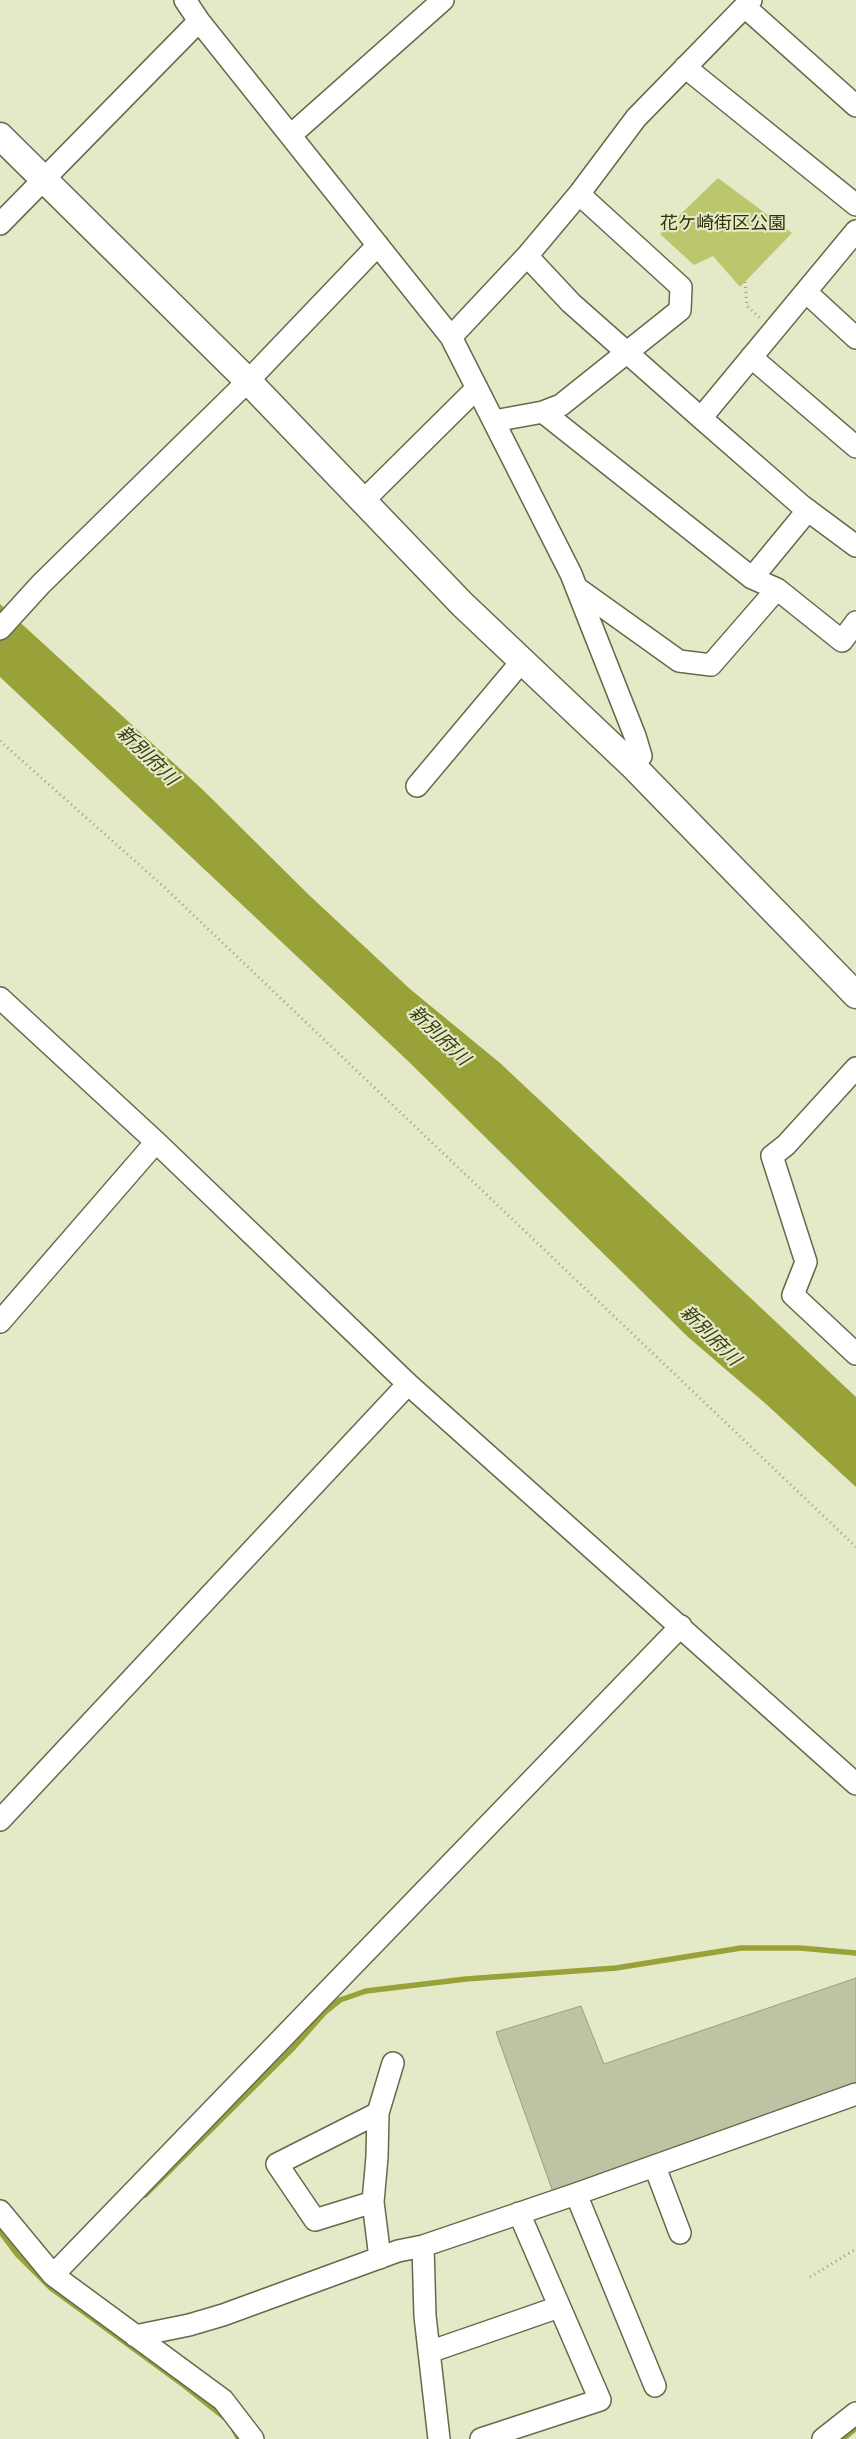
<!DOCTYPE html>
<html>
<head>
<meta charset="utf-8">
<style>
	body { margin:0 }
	canvas { display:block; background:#e4e9c7 }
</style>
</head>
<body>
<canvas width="856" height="2439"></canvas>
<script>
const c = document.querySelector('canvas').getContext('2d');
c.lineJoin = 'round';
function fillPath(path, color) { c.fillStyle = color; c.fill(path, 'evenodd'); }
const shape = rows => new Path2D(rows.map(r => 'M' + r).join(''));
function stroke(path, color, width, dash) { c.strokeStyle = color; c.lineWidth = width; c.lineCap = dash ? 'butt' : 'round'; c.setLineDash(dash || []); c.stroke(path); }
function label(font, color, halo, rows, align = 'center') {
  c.font = font + ' "IBM Plex Sans","Noto Sans JP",sans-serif'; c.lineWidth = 4.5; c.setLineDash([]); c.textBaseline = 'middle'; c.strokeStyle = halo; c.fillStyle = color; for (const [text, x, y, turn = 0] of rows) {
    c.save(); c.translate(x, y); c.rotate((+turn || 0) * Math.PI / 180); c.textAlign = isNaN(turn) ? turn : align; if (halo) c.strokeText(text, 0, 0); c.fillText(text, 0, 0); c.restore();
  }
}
const green = shape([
	[718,178,792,233,740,287,713,256,694,265,660,234]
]);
const water = shape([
	[0,604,202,789,309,895,410,989,500,1063,856,1397,856,1487,766,1404,688,1337,407,1060,0,677]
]);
const stream = shape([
	[145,2195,294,2047,325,2012,340,2000,366,1991,466,1979,616,1968,741,1948,800,1948,856,1953],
	[0,2231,17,2254,51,2288,185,2386,224,2417],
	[234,2430,239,2439],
	[843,2439,856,2428]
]);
const building = shape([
	[856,1978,856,2090,554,2195,496,2032,581,2006,604,2064,856,1978]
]);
const path = shape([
	[745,282,747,306,760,318],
	[0,741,163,886,856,1547],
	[810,2277,856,2249]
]);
const minor = shape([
	[185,0,199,21,451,337,571,574,635,736,641,756,632,765],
	[745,7,856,106],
	[685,67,856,205],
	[292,134,443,0],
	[0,224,199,21],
	[527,256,571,303,701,418,802,506,856,546],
	[806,292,856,338],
	[451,337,527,256,579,194,636,118,751,0],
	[751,357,856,447],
	[543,412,752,578,777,589,842,641,856,622],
	[701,418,856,231],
	[494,421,543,412,561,405,680,310,681,287,579,194],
	[363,501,477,388],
	[752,578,808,510],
	[577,588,679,661,711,665,777,589],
	[0,629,41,584,248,381,378,245],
	[417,786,522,661],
	[0,998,156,1142,408,1384,856,1784],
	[856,1068,786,1145,772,1156,806,1262,793,1295,856,1354],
	[0,1322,156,1142],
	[0,1820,408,1384],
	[378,2113,393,2063],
	[655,2167,680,2233],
	[576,2194,655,2386],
	[373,2202,315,2220,277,2164,378,2113,377,2157,373,2202,380,2258],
	[0,2211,53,2275,223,2400,253,2439],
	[423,2246,425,2316,439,2439],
	[53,2275,681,1626],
	[135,2336,189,2325,223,2315,398,2251,423,2246,576,2194,856,2094],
	[429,2352,559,2307],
	[481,2439,600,2400,519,2213],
	[823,2439,856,2413]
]);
const tertiary = shape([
	[0,136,248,381,462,604,632,765,856,995]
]);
const parkNames = [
	["花ケ崎街区公園",723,224]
];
const waterNames = [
	["新別府川",147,756,44],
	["新別府川",439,1036,44],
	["新別府川",710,1336,45]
];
fillPath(green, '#bcc76d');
fillPath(water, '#98a238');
stroke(stream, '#98a238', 5.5);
fillPath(building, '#bec3a3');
stroke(building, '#9a9f7f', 1);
stroke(minor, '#666a4c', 24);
stroke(tertiary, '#666a4c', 29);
stroke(path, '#9a9e84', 3, [1, 4]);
stroke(minor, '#fff', 21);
stroke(tertiary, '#fff', 26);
label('18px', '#2e3205', '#e4e9c7', parkNames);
label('italic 19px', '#383c10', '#e4e9c7', waterNames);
</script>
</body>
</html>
